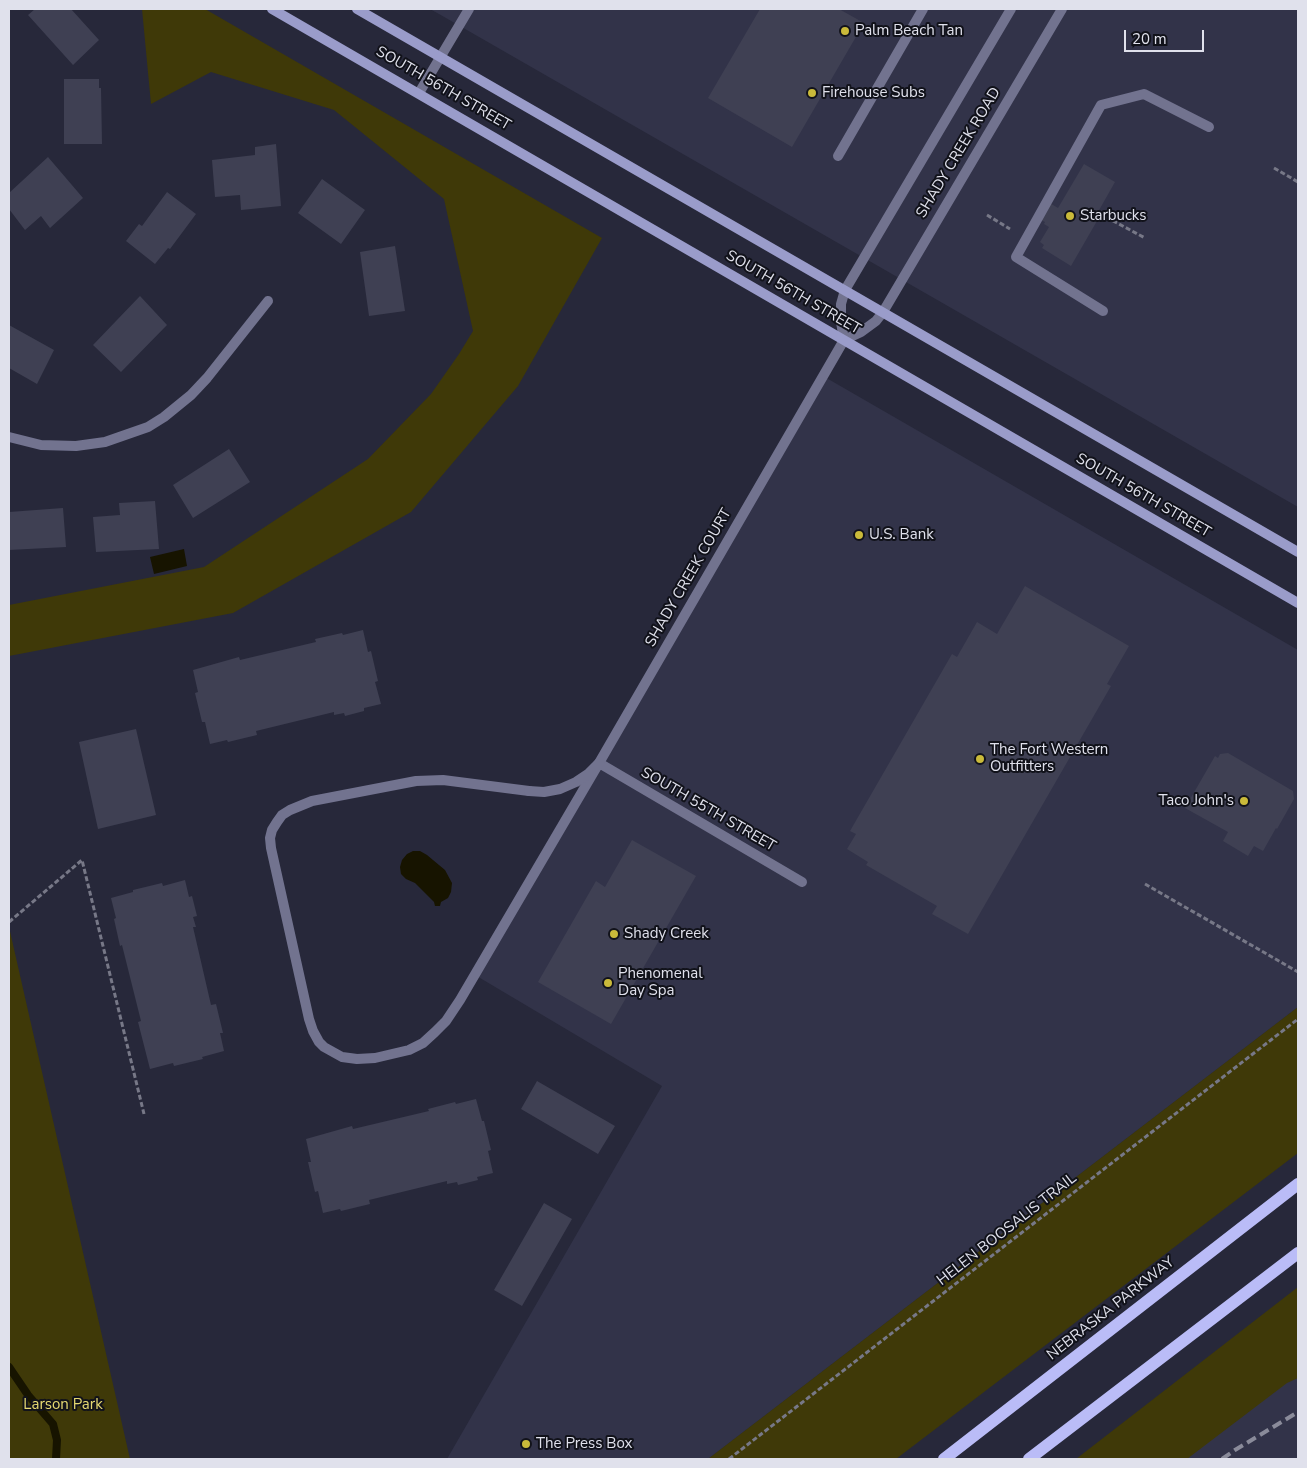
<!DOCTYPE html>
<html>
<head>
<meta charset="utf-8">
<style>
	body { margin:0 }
	#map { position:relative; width:1307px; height:1468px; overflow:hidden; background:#27283a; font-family:"Nunito Sans",sans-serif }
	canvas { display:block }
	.frame { position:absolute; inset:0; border:10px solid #e0e1ec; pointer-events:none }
	.scale { position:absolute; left:1124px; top:30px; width:80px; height:22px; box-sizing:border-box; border:2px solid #e0e1ec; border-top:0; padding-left:6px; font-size:15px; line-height:18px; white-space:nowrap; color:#e0e1ec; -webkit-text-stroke:4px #11121a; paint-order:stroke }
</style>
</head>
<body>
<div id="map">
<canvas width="1307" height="1468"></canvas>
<div class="frame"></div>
<div class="scale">20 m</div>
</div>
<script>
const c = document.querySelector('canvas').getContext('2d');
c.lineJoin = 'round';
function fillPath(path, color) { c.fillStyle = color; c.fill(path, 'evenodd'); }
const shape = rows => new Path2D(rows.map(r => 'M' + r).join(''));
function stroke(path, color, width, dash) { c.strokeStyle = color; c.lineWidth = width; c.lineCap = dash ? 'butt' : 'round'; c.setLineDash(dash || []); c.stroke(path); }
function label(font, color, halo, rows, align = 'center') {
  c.font = font + ' "Nunito Sans",sans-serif'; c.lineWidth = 4; c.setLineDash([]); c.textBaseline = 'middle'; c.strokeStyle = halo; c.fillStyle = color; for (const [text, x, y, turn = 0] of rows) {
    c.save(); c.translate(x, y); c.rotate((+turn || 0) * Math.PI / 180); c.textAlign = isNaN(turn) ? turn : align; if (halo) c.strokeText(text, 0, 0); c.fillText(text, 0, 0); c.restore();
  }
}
const built = shape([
	[430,9,1298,9,1298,507,439,14],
	[823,376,1298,650,1298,1007,708,1459,447,1459,662,1086,475,975],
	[1298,1347,1298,1459,1147,1459]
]);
const green = shape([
	[142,9,205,9,602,238,518,386,411,512,233,613,9,656,9,605,204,567,368,459,431,394,459,354,473,331,444,199,334,110,211,72,151,104],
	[9,927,130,1459,9,1459],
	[1298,1007,1298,1153,896,1459,708,1459],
	[1298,1287,1298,1378,1287,1383,1187,1459,1076,1459]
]);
const water = shape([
	[184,549,187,566,154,574,150,557],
	[413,851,420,851,427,855,445,870,452,883,451,892,448,898,441,902,440,906,435,906,434,902,415,883,406,879,401,874,400,867,402,860,407,854]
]);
const stream = shape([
	[9,1367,28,1395,53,1424,57,1440,56,1459]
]);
const building = shape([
	[35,9,71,9,99,40,73,65,28,15],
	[760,9,839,9,864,23,792,147,708,98],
	[64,79,99,79,99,88,101,88,102,144,64,144],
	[276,144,281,206,241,210,240,195,215,197,212,160,255,155,255,147],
	[48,157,83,198,50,228,41,216,25,230,9,209,9,193],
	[1084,164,1115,182,1098,212,1101,214,1071,266,1042,248,1044,245,1040,242,1049,227,1044,224,1045,222,1039,219,1048,202,1058,208],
	[322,179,365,210,341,244,298,213],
	[167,192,196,214,170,249,168,248,155,264,126,241,139,224,142,226],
	[395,246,405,311,369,316,360,252],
	[140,296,167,325,121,372,93,345],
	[9,325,54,350,37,384,9,368],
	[229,449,250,482,193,518,173,485],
	[155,501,159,549,96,552,93,517,120,515,119,503],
	[63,508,66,547,9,550,9,512],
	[1025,586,1129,646,1107,684,1111,686,968,934,932,914,937,906,866,865,868,862,847,849,856,834,850,831,952,654,957,657,977,622,997,634],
	[363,630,368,652,371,651,378,681,375,682,381,704,364,708,364,711,345,716,344,713,334,715,334,712,256,731,257,735,228,742,227,740,210,744,205,722,202,722,195,693,198,692,193,670,239,657,240,660,316,642,315,639,342,633,343,635],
	[136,729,156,815,98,829,79,742],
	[1228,753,1293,791,1294,799,1277,829,1276,828,1263,851,1254,846,1248,856,1223,841,1228,832,1185,808,1215,756,1218,758,1220,754],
	[632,840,696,876,611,1024,538,982,596,881,605,887],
	[185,880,189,897,192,896,197,916,193,917,196,927,193,927,211,1005,216,1004,223,1033,220,1033,224,1051,202,1057,203,1059,174,1066,173,1063,150,1069,138,1022,141,1021,122,945,120,946,114,919,116,918,111,898,133,892,133,890,162,883,163,886],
	[537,1081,615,1126,598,1154,521,1109],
	[476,1099,482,1121,484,1121,491,1150,488,1151,493,1173,477,1177,478,1180,458,1185,457,1182,447,1184,447,1181,369,1200,370,1204,341,1211,340,1209,323,1213,318,1191,315,1192,308,1162,311,1162,306,1139,352,1126,353,1129,429,1111,428,1109,455,1102,456,1104],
	[544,1203,572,1219,522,1306,494,1290]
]);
const path = shape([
	[1274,168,1298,182],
	[987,215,1010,229],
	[1106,217,1145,238],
	[1145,884,1298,972],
	[9,922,82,860,144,1114],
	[729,1459,1298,1019]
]);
const lane = shape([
	[419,93,469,9],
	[838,156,923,9],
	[845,290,1011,9],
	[1103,311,1016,257,1101,105,1144,94,1209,127],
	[883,312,1062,9],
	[529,791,443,780,416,781,312,801,290,810,282,815,277,822,272,830,270,838,271,848,309,1019,313,1031,319,1042,324,1047,342,1057,357,1059,375,1058,409,1050,423,1043,435,1032,446,1021,460,1000,599,763,802,882]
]);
const street = shape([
	[844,340,841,322,841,304,845,290],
	[9,437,41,445,76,446,105,442,148,427,164,417,191,395,207,378,268,301],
	[529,791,544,792,560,789,576,782,588,774,599,763,844,340,861,332,876,321,883,312]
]);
const secondary = shape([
	[272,9,1298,603],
	[357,9,1298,552]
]);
const primary = shape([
	[944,1459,1298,1184],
	[1029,1459,1298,1253]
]);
const rail = shape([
	[1222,1459,1235,1450,1298,1412]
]);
const markers = [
	[845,31,5,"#caba3a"],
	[812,93,5,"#caba3a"],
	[1070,216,5,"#caba3a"],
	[859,535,5,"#caba3a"],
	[980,759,5,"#caba3a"],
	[1244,801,5,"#caba3a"],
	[614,934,5,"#caba3a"],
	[608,983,5,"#caba3a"],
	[526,1444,5,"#caba3a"]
];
const poiNames = [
	["Palm Beach Tan",855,31],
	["Firehouse Subs",822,93],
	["Starbucks",1080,216],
	["U.S. Bank",869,535],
	["The Fort Western",990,750],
	["Outfitters",990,767],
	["Taco John's",1234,801,"right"],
	["Shady Creek",624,934],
	["Phenomenal",618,974],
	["Day Spa",618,991],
	["The Press Box",536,1444]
];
const streetNames = [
	["SOUTH 56TH STREET",443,89,30],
	["SHADY CREEK ROAD",959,153,-59],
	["SOUTH 56TH STREET",793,293,30],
	["SOUTH 56TH STREET",1143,496,30],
	["SHADY CREEK COURT",689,578,-60],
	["SOUTH 55TH STREET",708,810,30],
	["HELEN BOOSALIS TRAIL",1007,1230,-38],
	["NEBRASKA PARKWAY",1111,1309,-38]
];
const parkNames = [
	["Larson Park",63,1405]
];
fillPath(built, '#323349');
fillPath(green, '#3f3908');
fillPath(water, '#171400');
stroke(stream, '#171400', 8);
fillPath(building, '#3f4053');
stroke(path, '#777887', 3, [5, 2.5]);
stroke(lane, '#72738f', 10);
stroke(street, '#72738f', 10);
stroke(secondary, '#9a9cca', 10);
stroke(primary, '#babcf7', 12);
stroke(rail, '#8a8b9a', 4, [10, 5]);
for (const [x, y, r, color] of markers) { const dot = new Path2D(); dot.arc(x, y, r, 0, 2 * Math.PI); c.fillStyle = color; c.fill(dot); stroke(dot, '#11121a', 2); }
label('15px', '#e0e1ec', '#11121a', poiNames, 'left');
label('15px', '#e0e1ec', '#11121a', streetNames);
label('15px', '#e6d971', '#11121a', parkNames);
</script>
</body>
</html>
